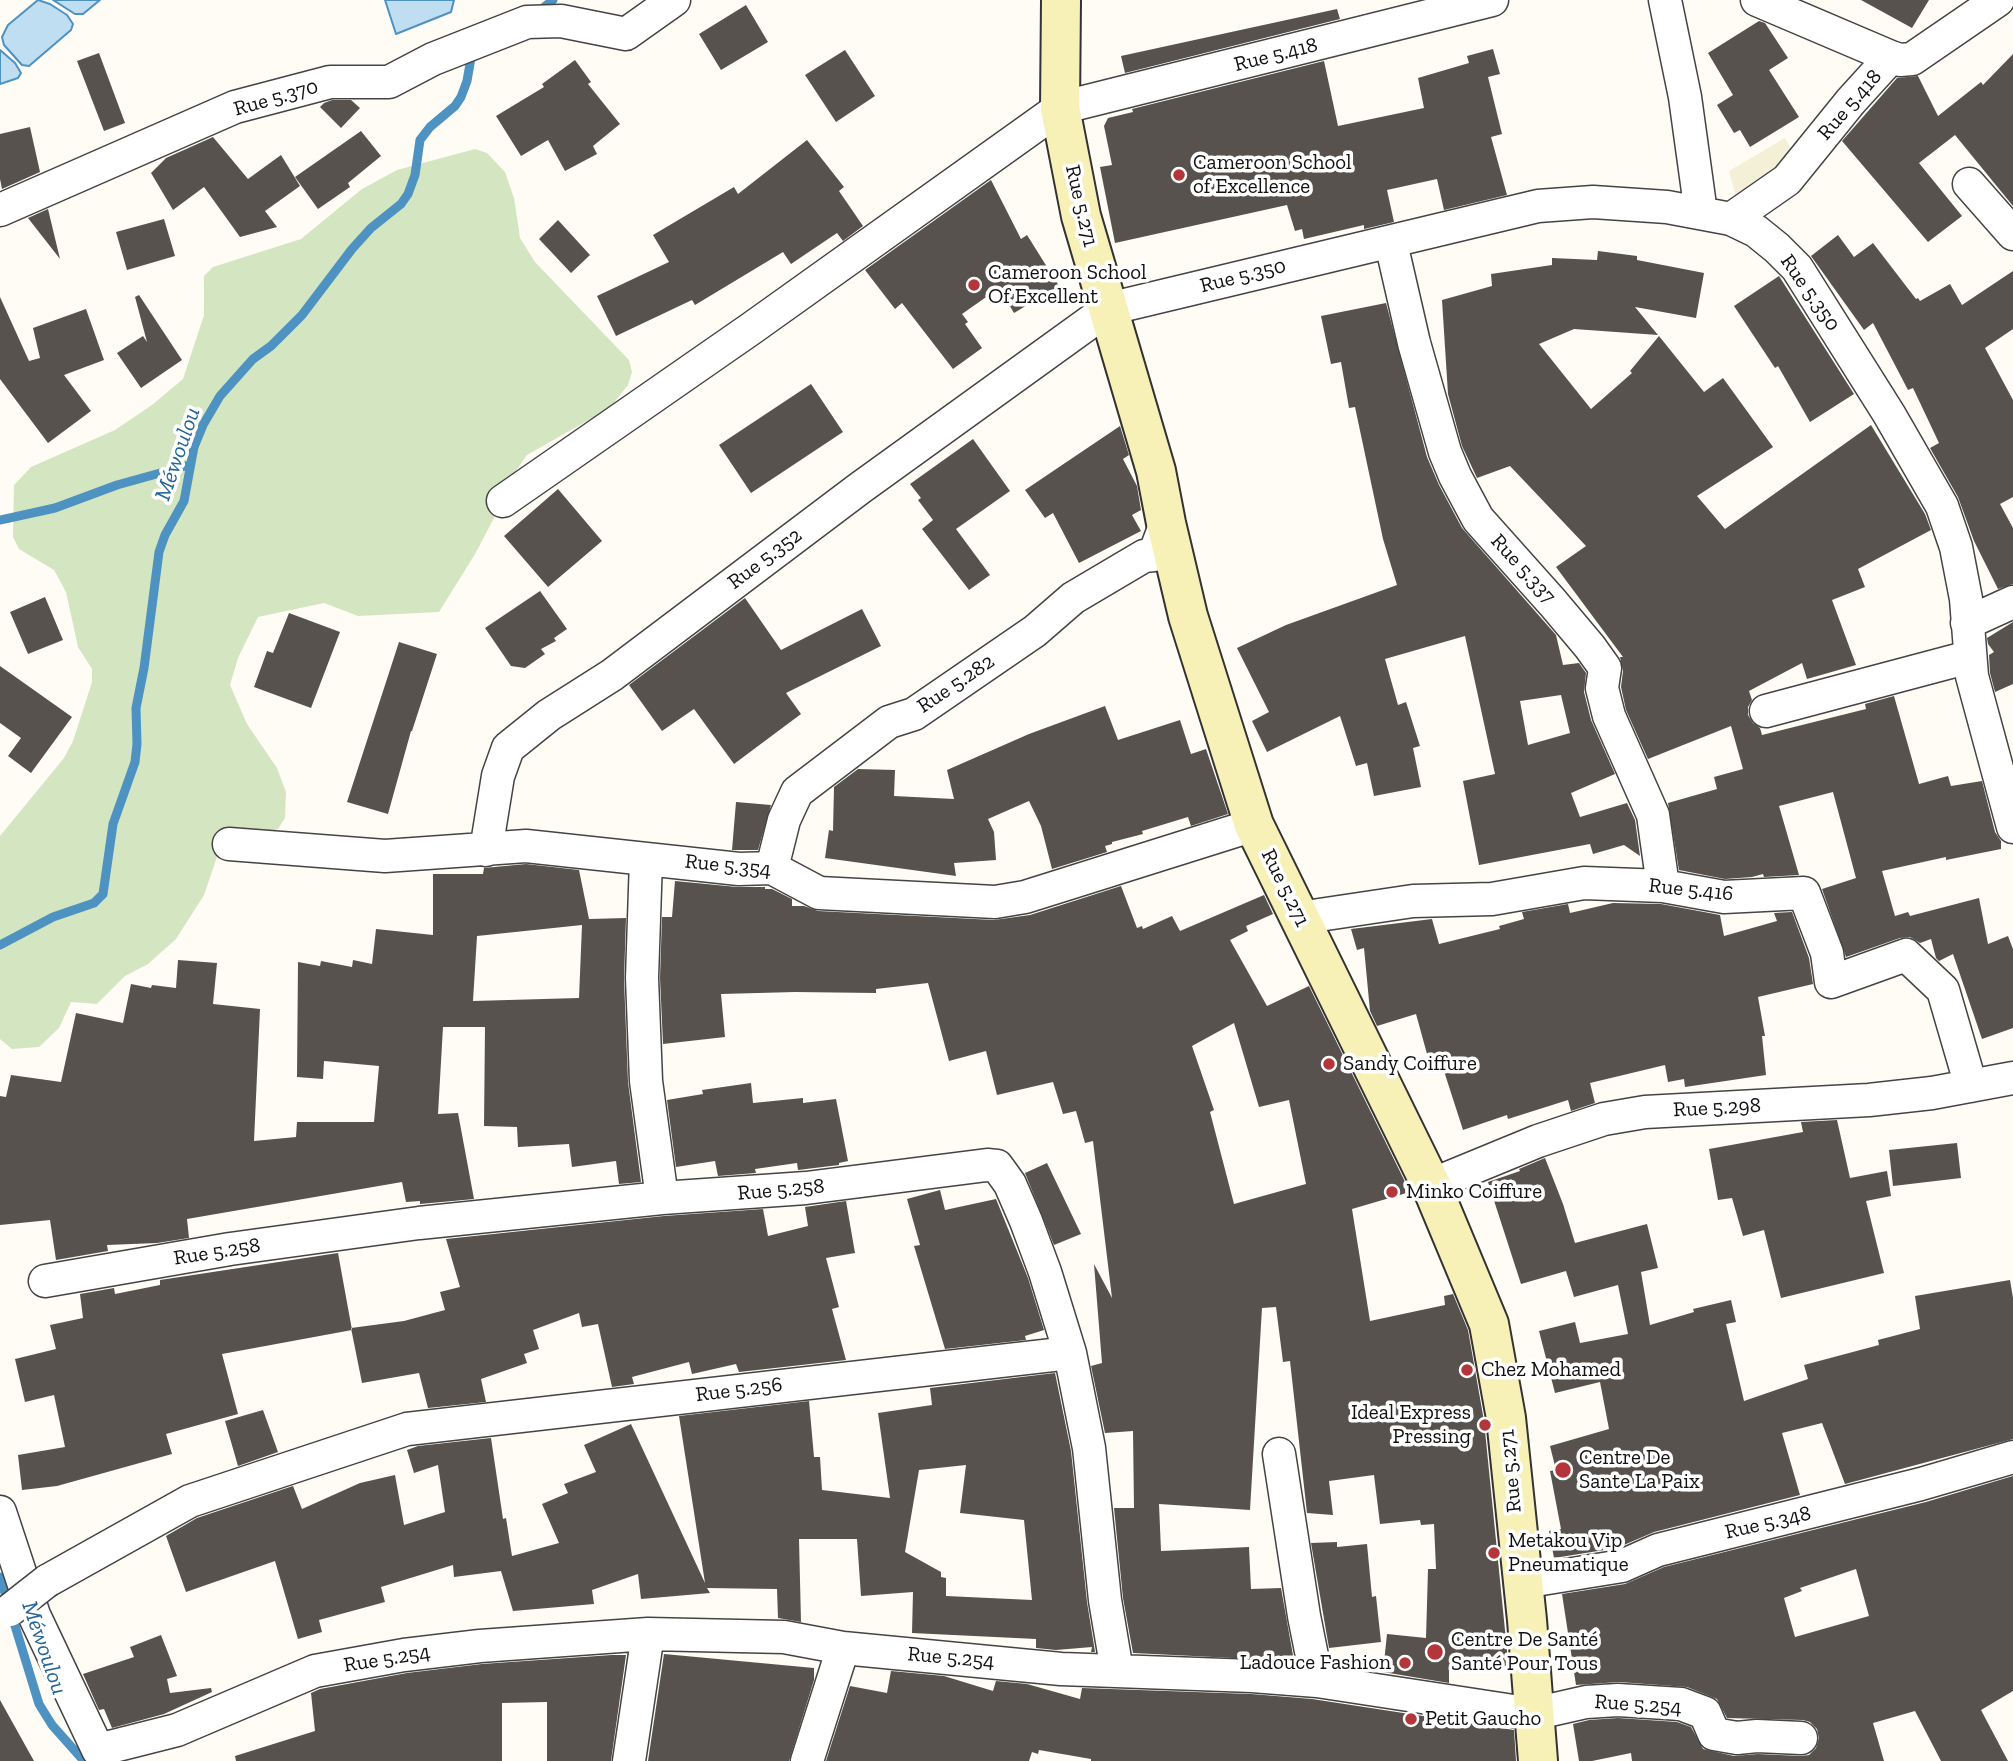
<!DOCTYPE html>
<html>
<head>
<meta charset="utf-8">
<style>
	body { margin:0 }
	canvas { display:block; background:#fefcf5 }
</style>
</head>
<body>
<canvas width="2013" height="1761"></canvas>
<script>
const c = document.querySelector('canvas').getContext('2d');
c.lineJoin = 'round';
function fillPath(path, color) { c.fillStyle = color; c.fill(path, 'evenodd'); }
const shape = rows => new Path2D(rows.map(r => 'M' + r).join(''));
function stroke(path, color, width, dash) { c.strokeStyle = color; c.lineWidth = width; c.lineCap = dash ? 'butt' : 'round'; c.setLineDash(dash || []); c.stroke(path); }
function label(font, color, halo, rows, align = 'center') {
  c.font = font + ' "Zilla Slab",serif'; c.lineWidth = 7; c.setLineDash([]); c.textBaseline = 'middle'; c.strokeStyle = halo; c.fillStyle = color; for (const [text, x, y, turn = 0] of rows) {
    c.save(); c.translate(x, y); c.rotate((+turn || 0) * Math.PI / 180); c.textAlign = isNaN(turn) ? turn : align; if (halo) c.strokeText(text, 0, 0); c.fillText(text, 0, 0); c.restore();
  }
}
const farmland = shape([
	[1785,138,1796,158,1736,197,1729,171]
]);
const green = shape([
	[475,149,487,153,505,172,514,198,520,238,535,262,629,360,632,372,628,385,612,405,601,413,527,455,504,488,503,501,475,554,439,612,358,616,324,603,258,617,238,658,230,685,247,724,277,768,286,792,285,818,278,829,226,849,217,857,204,895,176,939,148,964,125,976,97,1004,71,1002,59,1028,39,1047,12,1049,0,1039,0,836,64,758,73,741,92,682,92,669,78,647,66,592,54,570,19,549,13,537,14,485,31,467,115,430,152,405,183,379,204,315,204,276,213,267,301,239,362,189,397,170]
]);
const water = shape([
	[38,0,50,4,67,15,73,24,71,30,29,66,22,65,4,45,2,37,8,25,38,0],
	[53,0,100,0,83,14,75,14,53,0],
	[385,0,454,0,451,12,396,34,385,0],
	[0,50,15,63,21,73,18,78,0,84,0,50]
]);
const stream = shape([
	[538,12,553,0],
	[0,520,55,508,117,485,189,465],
	[0,945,53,917,94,903,103,894,113,824,135,762,137,744,136,708,144,668,159,552,165,535,184,501,194,447,203,425,220,396,253,359,271,346,302,315,352,249,371,228,401,204,408,194,415,175,420,140,430,127,455,106,461,97,467,81,472,52],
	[0,1577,39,1704,52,1725,84,1761]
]);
const building = shape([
	[1861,0,1929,0,1912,28],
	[746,5,768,42,721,70,699,34],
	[1337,9,1340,19,1125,73,1121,56],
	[1759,21,1765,23,1788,58,1769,70,1799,117,1750,147,1740,130,1734,133,1717,105,1733,95,1708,53],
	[1493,49,1500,74,1488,77,1502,134,1491,137,1507,195,1444,210,1437,179,1387,190,1394,222,1364,229,1364,225,1304,239,1302,229,1295,231,1287,205,1115,243,1100,167,1112,165,1104,126,1108,118,1133,112,1132,109,1324,61,1338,126,1424,108,1418,78,1469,63,1467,56],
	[845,50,875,96,836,122,805,75],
	[99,53,125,123,104,131,77,61],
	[2013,54,2013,206,1955,135,1919,163,1962,216,1928,242,1842,141,1897,78,1918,76,1938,116,1981,82,1983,85],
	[575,60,591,82,588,84,620,124,593,146,597,154,565,171,548,140,521,156,496,116,544,87,542,84],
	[332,100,351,100,360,108,341,128,320,107,324,103],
	[30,127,40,172,2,189,0,179,0,134],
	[361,131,381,156,348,183,350,187,318,209,295,177],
	[213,137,248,179,281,155,300,186,265,211,277,227,240,237,204,187,173,210,151,173,166,158],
	[807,140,844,187,839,191,863,226,843,241,837,233,791,264,783,252,695,305,692,300,616,336,597,296,669,262,653,235,734,187,738,194],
	[991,180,1021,239,1027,235,1059,286,1014,313,999,288,962,314,968,322,965,324,982,348,953,369,902,303,895,309,865,270],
	[48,209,60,259,28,218],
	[164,219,175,256,127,270,116,232],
	[558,220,590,255,571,273,539,239],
	[1838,235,1854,257,1873,243,1916,299,1918,298,1920,301,1950,284,1962,305,2013,271,2013,329,1985,348,2013,400,2013,497,2000,504,2013,528,2013,584,1998,589,1974,541,1958,497,1930,448,1939,443,1913,388,1908,390,1873,323,1864,330,1811,256],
	[1598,251,1637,256,1637,260,1704,273,1696,318,1635,307,1658,335,1574,329,1539,344,1591,409,1632,373,1630,371,1659,336,1704,392,1723,378,1773,447,1697,496,1725,529,1871,425,1925,514,1931,530,1858,569,1865,587,1832,600,1856,665,1807,679,1802,663,1749,691,1752,700,1748,707,1748,715,1753,723,1760,728,1762,735,1866,709,1865,704,1894,696,1919,784,1948,776,1951,786,1982,781,1995,832,2001,841,2001,849,1946,860,1946,857,1882,871,1895,916,1908,912,1910,916,1979,898,1988,944,2008,936,2013,949,2013,1028,1982,1039,1953,954,1939,961,1936,958,1931,939,1920,943,1910,937,1900,938,1846,957,1822,889,1856,878,1833,792,1779,806,1799,875,1764,877,1763,874,1752,877,1725,879,1679,870,1668,803,1717,789,1714,777,1743,769,1731,726,1648,759,1626,710,1621,687,1623,671,1620,657,1623,657,1556,567,1586,546,1510,466,1477,478,1462,446,1448,394,1442,300,1492,286,1491,274,1552,265,1552,258,1597,260],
	[1779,276,1854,394,1810,422,1778,366,1775,368,1734,306],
	[139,295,182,360,141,388,117,353,143,336,147,342,135,297],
	[0,297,29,361,40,358,33,328,86,309,104,360,64,375,91,411,48,443,0,379],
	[1386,303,1427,457,1439,485,1462,528,1556,635,1563,665,1579,663,1586,673,1584,692,1591,720,1615,774,1571,793,1580,817,1627,803,1635,820,1640,856,1624,845,1593,854,1590,844,1479,865,1463,781,1495,774,1465,636,1385,659,1398,705,1406,702,1420,746,1413,748,1421,787,1374,796,1367,763,1356,766,1340,716,1267,752,1252,721,1269,712,1237,648,1286,625,1397,585,1383,539,1355,407,1349,408,1341,362,1331,364,1321,316],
	[1561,695,1570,733,1528,745,1520,701],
	[811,384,843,432,751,493,719,445],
	[1120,426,1129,455,1123,459,1137,486,1141,510,1132,515,1141,531,1079,563,1053,513,1045,518,1025,490],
	[973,439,1010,491,956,529,990,575,969,590,922,529,933,520,918,500,921,498,910,484],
	[558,489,602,541,548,587,504,536],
	[540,591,567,629,554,638,556,641,541,649,545,654,525,668,511,666,485,628],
	[45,597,63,640,28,654,10,612],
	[745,598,781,650,862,609,881,646,786,693,801,714,734,764,694,709,662,731,629,685],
	[289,613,340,632,311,708,254,687,267,651,273,653],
	[2013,622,2013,684,1995,692,1990,673,1989,655,1994,652,1988,644,1987,638],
	[399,642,437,654,412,731,411,731,388,814,347,802],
	[0,666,72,717,31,773,8,756,21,738,0,723],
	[1105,706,1118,740,1180,720,1191,754,1206,749,1228,814,1191,826,1188,817,1142,831,1143,834,1112,842,1112,844,1105,846,1107,852,1052,869,1041,826,1029,801,988,819,994,832,996,860,954,863,956,876,825,858,829,830,833,831,834,787,858,769,895,770,894,796,954,799,947,770,1029,734],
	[736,802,771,805,758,850,732,850],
	[526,864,579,870,589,919,626,918,624,979,628,1082,641,1182,619,1184,616,1161,572,1167,569,1144,518,1147,517,1127,484,1126,485,1027,443,1027,438,1114,458,1113,474,1199,420,1204,420,1201,406,1202,402,1182,187,1219,189,1238,157,1243,107,1245,108,1251,56,1260,50,1220,0,1225,0,1096,6,1097,11,1075,61,1082,76,1013,123,1023,131,984,151,988,152,985,176,988,178,960,217,963,213,1004,260,1009,254,1141,296,1137,297,1122,374,1122,379,1066,324,1061,323,1079,297,1077,298,962,320,966,321,961,352,967,353,960,372,964,376,929,433,935,433,874,483,874,484,868],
	[582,925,579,998,473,1001,477,936],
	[675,881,737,887,765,887,765,889,772,889,792,899,792,906,804,906,818,911,994,920,1030,915,1121,886,1137,928,1142,926,1143,929,1172,916,1180,931,1264,895,1273,914,1246,926,1248,931,1230,940,1267,1006,1309,986,1410,1192,1352,1209,1370,1321,1445,1305,1444,1296,1453,1294,1468,1330,1484,1421,1509,1670,1449,1671,1449,1683,1383,1672,1387,1634,1426,1638,1428,1569,1436,1569,1434,1524,1421,1525,1420,1520,1380,1524,1374,1475,1329,1481,1333,1515,1307,1513,1290,1361,1283,1362,1276,1307,1262,1308,1250,1510,1159,1504,1161,1551,1249,1547,1251,1589,1281,1588,1294,1661,1133,1653,1123,1598,1114,1508,1134,1508,1133,1431,1105,1433,1091,1366,1102,1363,1094,1264,1112,1298,1093,1141,1085,1143,1076,1111,1063,1114,1053,1082,997,1095,986,1051,949,1061,928,983,876,989,876,993,795,992,721,994,725,1037,663,1044,660,978,662,917,672,917],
	[1234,1023,1259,1107,1289,1100,1306,1184,1234,1204,1210,1112,1214,1110,1192,1046],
	[1613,903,1661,904,1720,915,1724,936,1777,921,1774,913,1792,912,1809,958,1813,984,1758,997,1765,1036,1762,1036,1766,1075,1685,1087,1684,1079,1668,1082,1665,1065,1590,1083,1595,1103,1571,1111,1568,1100,1508,1119,1507,1115,1463,1130,1443,1068,1432,1072,1416,1014,1377,1026,1370,1011,1364,948,1357,950,1351,929,1432,919,1439,944,1500,929,1499,926,1524,919,1522,912,1568,904,1570,913],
	[751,1083,753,1103,803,1098,803,1103,836,1099,848,1161,839,1163,839,1165,798,1170,797,1163,755,1169,756,1173,718,1176,715,1161,676,1167,667,1100,703,1094,702,1090],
	[1837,1120,1850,1178,1887,1171,1891,1196,1866,1201,1884,1273,1781,1298,1764,1230,1743,1236,1732,1198,1718,1200,1709,1149,1803,1132,1801,1122],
	[1957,1143,1961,1178,1893,1186,1889,1150],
	[1545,1158,1563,1204,1575,1243,1647,1224,1658,1268,1641,1272,1650,1325,1694,1312,1693,1309,1731,1300,1736,1322,1726,1324,1744,1401,1808,1379,1804,1365,1879,1345,1878,1340,1920,1329,1915,1296,2010,1280,2013,1298,2013,1439,1845,1484,1822,1423,1782,1433,1800,1495,1654,1532,1617,1548,1554,1558,1549,1531,1561,1529,1550,1471,1556,1470,1550,1446,1609,1429,1600,1382,1555,1393,1539,1331,1575,1322,1580,1343,1628,1334,1618,1285,1574,1297,1566,1271,1521,1284,1488,1182,1520,1171,1519,1169],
	[1047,1163,1081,1234,1054,1245,1025,1173],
	[940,1190,945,1210,996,1199,1028,1278,1044,1330,1025,1336,1026,1340,945,1349,914,1246,920,1245,907,1199],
	[846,1201,855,1253,826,1258,839,1307,832,1309,846,1360,739,1372,736,1364,692,1374,689,1362,632,1377,634,1384,612,1387,598,1324,582,1327,579,1313,533,1330,539,1349,524,1354,527,1363,481,1379,486,1402,428,1408,419,1373,362,1383,351,1328,404,1321,445,1310,440,1292,460,1287,446,1239,664,1216,763,1209,768,1236,808,1226,805,1207],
	[338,1253,352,1330,222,1354,238,1414,166,1434,172,1454,57,1486,22,1490,18,1455,65,1447,54,1395,25,1402,15,1359,56,1349,50,1325,83,1318,80,1294,114,1288,115,1294,160,1285,160,1280],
	[1055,1373,1071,1451,1087,1602,1095,1652,1091,1652,1092,1647,1056,1650,1036,1648,1036,1639,912,1633,913,1592,861,1596,857,1539,799,1539,801,1622,778,1618,777,1589,707,1588,710,1593,641,1599,638,1574,592,1590,594,1604,513,1611,501,1571,454,1577,453,1565,381,1587,385,1602,319,1620,322,1632,298,1639,275,1561,186,1592,166,1536,197,1518,293,1486,302,1509,360,1483,395,1475,404,1525,445,1512,438,1465,414,1473,407,1450,418,1446,491,1438,503,1519,506,1518,512,1556,559,1543,542,1504,568,1493,564,1484,596,1472,584,1445,631,1424,705,1583,679,1416,809,1401,814,1457,820,1457,822,1490,890,1498,878,1413,932,1405,930,1388],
	[966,1465,960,1513,1024,1520,1032,1600,946,1596,946,1578,941,1577,941,1572,905,1552,919,1470],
	[263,1410,278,1452,238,1466,225,1421],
	[2013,1476,2013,1691,1981,1710,2008,1761,1941,1761,1915,1711,1873,1723,1884,1761,1632,1761,1631,1753,1592,1761,1579,1761,1573,1724,1589,1720,1618,1718,1677,1722,1691,1727,1703,1749,1734,1756,1758,1754,1801,1756,1809,1755,1816,1748,1819,1738,1817,1729,1810,1722,1803,1720,1727,1718,1717,1699,1687,1687,1619,1682,1576,1685,1562,1594,1625,1584,1664,1567,1926,1502],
	[1856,1569,1869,1616,1795,1637,1784,1598,1802,1591,1800,1588],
	[1337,1542,1337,1547,1367,1544,1372,1597,1376,1596,1381,1642,1329,1648,1311,1543],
	[161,1635,177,1676,167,1679,170,1693,211,1688,212,1692,164,1714,112,1728,104,1709,99,1710,83,1674,134,1657,130,1647],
	[664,1654,814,1668,814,1680,789,1761,648,1761],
	[612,1655,626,1655,611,1761,547,1761,547,1702,502,1703,502,1761,236,1761,235,1756,315,1731,311,1693,320,1689,407,1673,482,1664],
	[891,1671,944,1676,993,1691,996,1681,1027,1684,1080,1699,1082,1688,1251,1694,1312,1699,1514,1730,1516,1761,1091,1761,1091,1759,1039,1750,1038,1754,1032,1752,1029,1761,826,1761,850,1686,887,1693],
	[0,1700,34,1761,0,1761]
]);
const street = shape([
	[1665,0,1685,97,1701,213],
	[1891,57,1900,60,1912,59,1998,0],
	[1969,184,2013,234],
	[0,210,235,107,330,82,389,82,433,59,527,22,561,21,626,34,674,0],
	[1731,219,1787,180,1851,101,1891,57,1757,0],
	[1391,243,1414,343,1445,452,1455,476,1478,519,1553,603,1590,647,1605,668,1602,688,1609,716,1653,815,1663,886],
	[503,501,752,328,1060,108,1492,0],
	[1967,623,2013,602],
	[1766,711,1969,657],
	[229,844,385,856,526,846,739,869,772,868,819,893,995,902,1025,897,1254,825],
	[486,850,498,776,508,748,549,715,612,675,860,488,1108,309,1538,206,1593,202,1667,207,1731,219,1756,231,1777,248,1797,268,1889,414,1942,506,1956,547,1966,599,1972,676,2013,827],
	[646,859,642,978,646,1081,662,1198],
	[772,868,784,820,797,792,889,722,914,714,1035,631,1073,598,1144,556,1154,555,1166,523],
	[1299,918,1413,901,1492,899,1584,883,1663,886,1724,897,1804,893,1827,953,1831,982,1906,955,1943,990,1971,1086],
	[1431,1185,1538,1141,1604,1119,1645,1112,1869,1100,1932,1093,2013,1078],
	[45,1281,230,1249,419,1223,662,1198,806,1188,987,1165,997,1166,1010,1184,1026,1221,1045,1272,1070,1353,1089,1448,1105,1600,1117,1671],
	[1279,1454,1304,1616,1317,1681],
	[0,1512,34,1615,98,1750,177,1730,315,1671,404,1655,480,1646,648,1634,784,1637,843,1648,1061,1669,1252,1676,1317,1681,1533,1714,1586,1702,1618,1700,1681,1704,1705,1713,1714,1734,1737,1738,1757,1736,1801,1738],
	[47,1581,190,1501,407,1429,1070,1353],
	[1523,1582,1622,1566,1658,1550,1921,1484,2013,1457],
	[629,1761,648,1634],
	[807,1761,843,1648]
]);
const secondary = shape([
	[1061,0,1060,108,1081,216,1156,471,1166,523,1188,616,1254,825,1431,1185,1489,1324,1506,1418,1527,1620,1538,1761]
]);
const streetBridge = shape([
	[10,1610,47,1581]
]);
const markers = [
	[1179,175,7,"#b4353a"],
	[974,285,7,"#b4353a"],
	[1329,1064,7,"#b4353a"],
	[1392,1192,7,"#b4353a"],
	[1467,1370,7,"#b4353a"],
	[1485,1425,7,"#b4353a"],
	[1563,1470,9,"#b4353a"],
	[1494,1553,7,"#b4353a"],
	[1435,1652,9,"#b4353a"],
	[1405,1663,7,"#b4353a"],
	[1411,1719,7,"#b4353a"]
];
const streetNames = [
	["Rue 5.418",1276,55,-14],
	["Rue 5.370",276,98,-16],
	["Rue 5.418",1850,105,-49],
	["Rue 5.271",1081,206,77],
	["Rue 5.350",1243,276,-14],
	["Rue 5.350",1810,293,55],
	["Rue 5.352",765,559,-37],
	["Rue 5.337",1523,569,48],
	["Rue 5.282",956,684,-34],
	["Rue 5.354",728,866,6],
	["Rue 5.271",1285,888,64],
	["Rue 5.416",1691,890,6],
	["Rue 5.298",1717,1108,-3],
	["Rue 5.258",781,1190,-5],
	["Rue 5.258",217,1252,-9],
	["Rue 5.256",739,1390,-7],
	["Rue 5.271",1511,1471,-95],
	["Rue 5.348",1768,1523,-13],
	["Rue 5.254",951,1658,5],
	["Rue 5.254",387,1659,-9],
	["Rue 5.254",1638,1705,4]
];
const poiNames = [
	["Cameroon School",1193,163],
	["of Excellence",1193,187],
	["Cameroon School",988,273],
	["Of Excellent",988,297],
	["Sandy Coiffure",1343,1064],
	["Minko Coiffure",1406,1192],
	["Chez Mohamed",1481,1370],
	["Ideal Express",1471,1413,"right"],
	["Pressing",1471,1437,"right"],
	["Centre De",1579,1458],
	["Sante La Paix",1579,1482],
	["Metakou Vip",1508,1541],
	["Pneumatique",1508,1565],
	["Centre De Santé",1451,1640],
	["Santé Pour Tous",1451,1664],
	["Ladouce Fashion",1391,1663,"right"],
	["Petit Gaucho",1425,1719]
];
const waterNames = [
	["Méwoulou",178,454,-71],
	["Méwoulou",44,1648,71]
];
fillPath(farmland, '#f3f0d7');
fillPath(green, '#d4e6c1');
fillPath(water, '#bfdef1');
stroke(water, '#4d92c1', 2);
stroke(stream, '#4d92c1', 9);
fillPath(building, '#58524e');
stroke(street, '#444', 35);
stroke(secondary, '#333', 42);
stroke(street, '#fff', 32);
stroke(secondary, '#f7f1b7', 38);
stroke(streetBridge, '#444', 35, []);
stroke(streetBridge, '#fff', 32);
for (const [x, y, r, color] of markers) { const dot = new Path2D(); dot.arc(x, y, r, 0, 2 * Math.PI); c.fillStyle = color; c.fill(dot); stroke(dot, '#fff', 2.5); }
label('21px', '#111', '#fff', streetNames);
label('21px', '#111', '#fff', poiNames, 'left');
label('italic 23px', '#256598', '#fff', waterNames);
</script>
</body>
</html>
